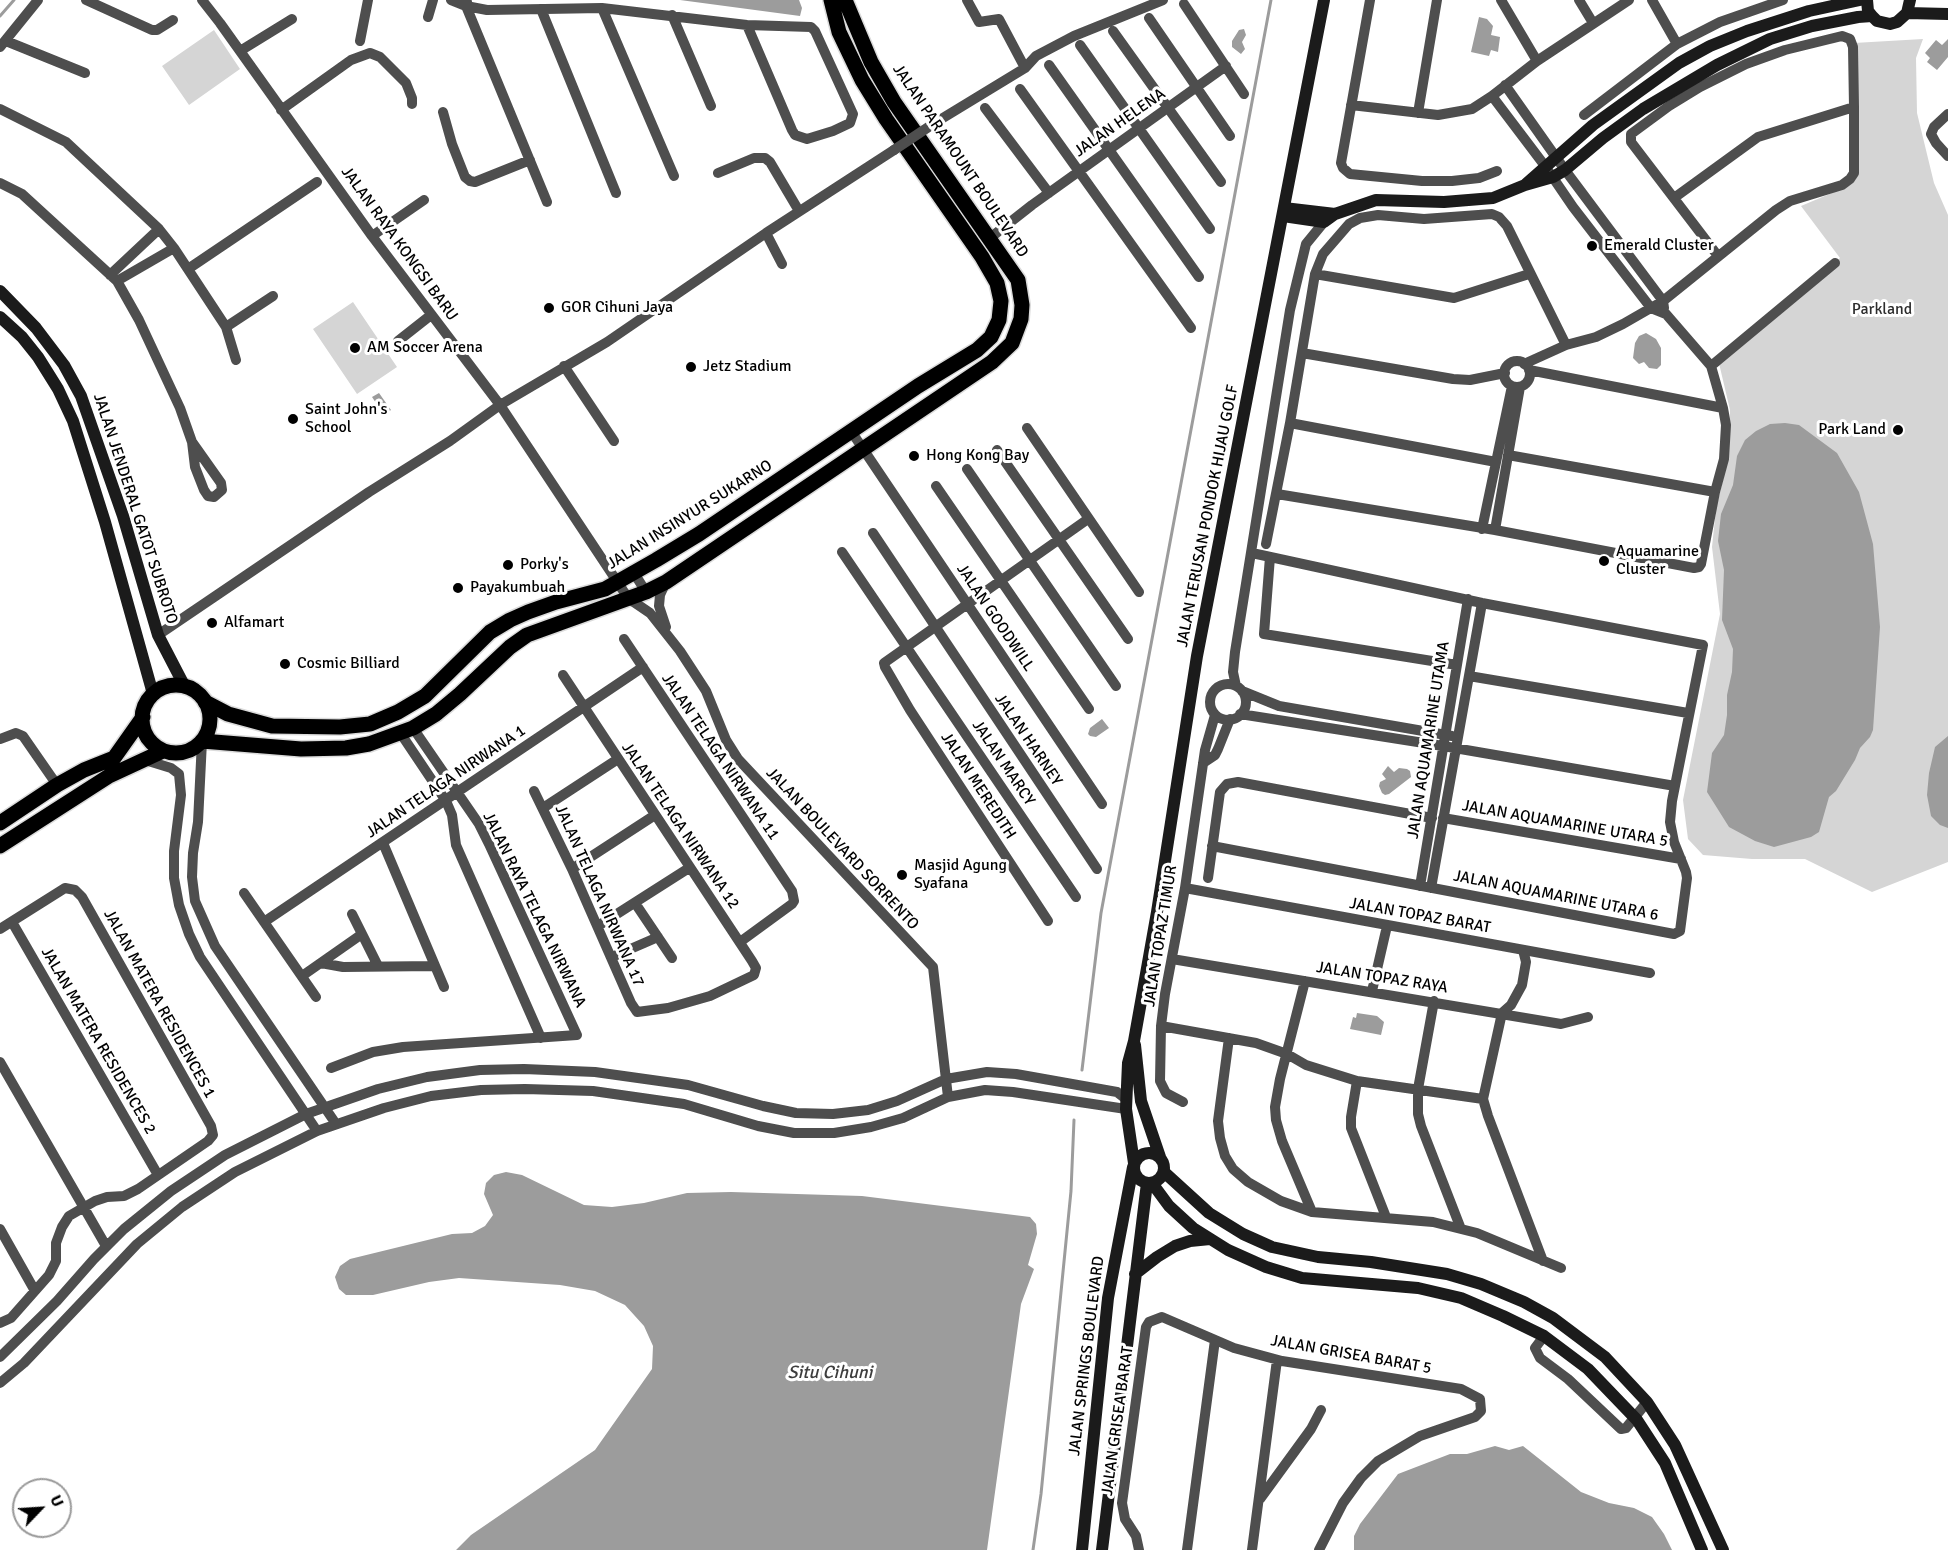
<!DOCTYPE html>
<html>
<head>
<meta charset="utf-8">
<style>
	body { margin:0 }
	#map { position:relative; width:1948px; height:1550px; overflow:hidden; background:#fff; font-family:Signika,sans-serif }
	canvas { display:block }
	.north { position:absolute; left:12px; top:1478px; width:60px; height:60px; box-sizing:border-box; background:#fff; border:2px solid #999; border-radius:50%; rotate:65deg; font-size:16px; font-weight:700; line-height:24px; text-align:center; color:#000 }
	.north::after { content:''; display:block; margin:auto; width:21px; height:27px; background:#000; clip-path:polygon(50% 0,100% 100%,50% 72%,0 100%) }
</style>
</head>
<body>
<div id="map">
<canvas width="1948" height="1550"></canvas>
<div class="north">U</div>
</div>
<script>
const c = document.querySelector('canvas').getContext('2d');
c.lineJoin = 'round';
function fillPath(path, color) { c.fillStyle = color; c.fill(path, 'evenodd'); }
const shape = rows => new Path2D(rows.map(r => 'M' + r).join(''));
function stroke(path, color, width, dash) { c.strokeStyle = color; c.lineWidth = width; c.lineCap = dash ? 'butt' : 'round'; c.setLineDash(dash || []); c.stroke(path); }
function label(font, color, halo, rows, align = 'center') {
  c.font = font + ' Signika,sans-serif'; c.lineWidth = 6; c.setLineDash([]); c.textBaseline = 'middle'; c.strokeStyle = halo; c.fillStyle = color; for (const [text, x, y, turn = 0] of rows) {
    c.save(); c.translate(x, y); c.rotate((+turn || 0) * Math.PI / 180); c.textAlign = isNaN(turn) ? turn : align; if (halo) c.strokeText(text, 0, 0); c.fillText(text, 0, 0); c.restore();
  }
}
const green = shape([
	[214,30,240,69,189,105,162,66],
	[1923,39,1916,58,1917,113,1934,183,1948,215,1948,862,1872,892,1805,859,1752,859,1703,855,1688,839,1683,800,1720,614,1712,547,1716,509,1729,455,1730,410,1718,359,1840,258,1801,206,1846,187,1856,179,1854,43],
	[353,302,397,367,357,394,313,329]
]);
const water = shape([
	[680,0,799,0,802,8,800,16],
	[1479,17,1487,19,1493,26,1491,35,1500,37,1498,52,1491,50,1489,56,1471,52],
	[1244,29,1246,35,1242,42,1245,49,1241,54,1232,47,1232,41,1239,30],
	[1948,39,1948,57,1937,70,1927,62,1930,58,1925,53,1936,40,1942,45],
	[1646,333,1656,339,1661,348,1661,365,1657,369,1649,368,1644,362,1639,364,1633,358,1635,343,1639,336],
	[379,393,391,410,384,415,372,397],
	[1785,423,1799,425,1837,453,1859,492,1873,544,1880,627,1873,730,1870,737,1860,748,1855,760,1836,791,1829,797,1819,832,1811,837,1774,847,1755,841,1729,827,1707,792,1712,753,1724,735,1727,715,1727,695,1732,672,1733,649,1722,620,1724,570,1718,541,1721,514,1733,485,1737,456,1745,440,1756,431,1770,424],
	[1102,719,1109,728,1096,737,1090,736,1088,734,1090,728],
	[1948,736,1948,828,1940,825,1931,816,1927,795,1929,773,1935,747],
	[1388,766,1394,772,1399,768,1407,769,1410,771,1411,777,1389,794,1385,795,1382,793,1379,786,1380,782,1386,779,1382,774],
	[1357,1013,1377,1016,1384,1022,1381,1035,1350,1029,1353,1017,1356,1018],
	[506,1172,522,1175,584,1205,612,1207,644,1203,687,1193,731,1192,862,1196,1030,1217,1036,1224,1037,1234,1028,1265,1034,1269,1021,1304,987,1550,456,1550,471,1535,595,1450,652,1369,653,1346,644,1326,625,1305,595,1291,560,1285,459,1278,429,1282,373,1295,346,1295,339,1289,335,1277,340,1266,350,1259,452,1234,472,1233,485,1226,493,1215,484,1194,486,1183,494,1175],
	[1495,1446,1509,1450,1523,1446,1581,1492,1609,1503,1634,1508,1652,1517,1664,1534,1672,1550,1354,1550,1354,1536,1360,1524,1398,1474,1450,1454,1467,1454]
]);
const stream = shape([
	[0,16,14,0],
	[1082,1070,1101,913,1271,0],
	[1033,1550,1041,1494,1071,1191,1074,1120]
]);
const street = shape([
	[86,0,152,30,157,30,173,20],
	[202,0,220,23,372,236,500,405,628,598,650,613,680,651,706,691,726,740,738,759,933,967,948,1097],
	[451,0,466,6,487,10,602,8,747,25,811,27,815,31,853,114,850,123,833,131,807,139,795,135,792,130,747,25],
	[967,0,979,22,999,19,1025,68],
	[1370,0,1341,163,1343,168,1350,174,1422,181,1452,181,1479,178,1497,171],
	[1501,0,1537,61],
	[1579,0,1593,23],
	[1652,0,1677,44],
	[467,2,466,6,547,202],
	[1184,4,1244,94],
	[602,8,674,176],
	[541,9,616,193],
	[672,15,711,106],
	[428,17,433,0],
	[1149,18,1230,136],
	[1113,31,1221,182],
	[6,41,85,73],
	[360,41,368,0],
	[1080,45,1210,229],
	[0,47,38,0],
	[240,51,292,19],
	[1049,65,1199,277],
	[1505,85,1565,170,1663,301,1664,308],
	[1020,89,1191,328],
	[1492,96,1545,166,1573,207,1651,308,1666,314,1711,366,1723,408],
	[1351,105,1438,115,1472,109,1492,96,1537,61,1629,0],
	[985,108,1049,193],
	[0,109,66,142,159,229,174,248,226,327,236,360],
	[281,110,351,60,370,53,380,57,406,83,412,98,412,104],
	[443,112,452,144,465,177,470,181,475,182,530,160],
	[1418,113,1437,0],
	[1948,114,1934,127,1931,134,1936,143,1948,156],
	[1584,115,1677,44,1720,22,1783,0],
	[933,124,1025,68,1036,56,1074,36,1163,0],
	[718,173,754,158,765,158,770,162,799,211],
	[0,183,22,194,117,281,139,320,180,408,192,442,221,483,222,490,214,497,208,496,204,490,195,467,192,442],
	[1674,198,1758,137,1854,107],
	[766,233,782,264],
	[372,236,424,200],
	[990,238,1032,205,1226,66],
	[188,269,317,182],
	[1315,274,1454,298,1529,274],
	[110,275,159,229],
	[117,281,174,248],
	[226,327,273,296],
	[398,341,431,315],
	[1302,353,1453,379,1470,380,1505,373],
	'1504 374a13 13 0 1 1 26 0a13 13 0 1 1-26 0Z',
	[1524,364,1566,345,1596,337,1623,324,1663,301,1776,210,1790,201,1842,185,1850,179,1854,173,1854,107,1853,47,1850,39,1842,36,1785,50,1746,64,1700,87,1669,106,1631,134,1631,142,1718,256],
	[564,366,614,441],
	[1711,366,1835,263],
	[1290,423,1496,462],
	[1027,428,1139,592],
	[851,431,1102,804],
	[997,450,1128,639],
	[1508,455,1715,492],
	[967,469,1116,686],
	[936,486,1089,709],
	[1277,494,1495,530,1694,568,1699,567,1701,564,1715,492,1724,459,1726,425,1723,408,1529,370],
	[1482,529,1512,386],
	[1495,530,1520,387],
	[873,533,1097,869],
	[1266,544,1290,423,1315,274,1323,254,1349,224,1360,218,1378,215,1424,219,1492,214,1499,217,1507,226,1566,345],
	[842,552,1076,897],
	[1270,557,1264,634,1457,665],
	[634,573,646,592],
	[666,582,660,595,659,606,666,627],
	[158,635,369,492,450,441,500,405,607,342,766,233,894,150],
	[624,639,792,891,794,901,792,904,740,942],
	[1469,676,1688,713],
	'1210 702a18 18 0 1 1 36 0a18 18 0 1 1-36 0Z',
	[1236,686,1233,672,1235,652,1290,310,1306,244,1324,222],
	[1242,691,1279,706,1452,736],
	[1240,714,1443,746,1675,786],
	[401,734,446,801,452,815,456,845,541,1038],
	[0,739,16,733,23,736,57,785],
	[202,741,198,822,193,853,192,877,195,901,215,946,336,1124],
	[145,760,171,768,179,774,181,795,174,851,174,878,179,905,189,934,200,957,317,1131],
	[1203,763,1215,755,1218,749,1230,719],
	[534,791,572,869,631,1003,637,1012,668,1008,710,996,754,975,756,968,752,961,563,675],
	[543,808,618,759],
	[1443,818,1681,859],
	[383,843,444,987],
	[1212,846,1674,934,1680,931,1687,878,1686,872,1674,842,1670,822,1672,801,1703,645,1482,603,1252,553],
	[572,869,655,815],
	[1208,878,1220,792,1227,784,1238,782,1432,818],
	[1420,886,1468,599],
	[1185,888,1650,973],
	[1431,888,1482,603],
	[244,893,316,997],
	[635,903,672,958],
	[352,914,378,966],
	[1048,921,910,710,885,667,884,663,1088,519],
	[12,922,158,1175],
	[264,922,643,667],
	[598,926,689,868],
	[0,929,65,888,75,890,82,897,211,1126,213,1135,208,1141,138,1189,124,1196,107,1197,95,1201,69,1216,62,1227,56,1243,56,1261,49,1275,11,1318,0,1323],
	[1523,950,1526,962,1522,985,1511,1005,1502,1013,1483,1099,1488,1116,1543,1261],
	[612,957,658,937],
	[1172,959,1561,1024,1588,1017],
	[321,963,343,967,435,966],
	[302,976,362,934],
	[1305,981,1280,1079,1275,1107,1276,1120,1282,1141,1312,1212],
	[1372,991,1387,926],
	[1434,1001,1418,1089,1418,1114,1421,1126,1461,1229],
	[1161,1026,1256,1043,1287,1054,1306,1065,1357,1081,1483,1099],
	[1229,1038,1218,1121,1220,1138,1225,1156,1233,1169,1248,1182,1281,1201,1312,1212,1433,1222,1477,1233,1561,1268],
	[0,1062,106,1246],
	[331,1068,373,1052,403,1047,577,1035,489,844,479,824,413,728],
	[1357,1081,1351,1117,1351,1128,1386,1217],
	[1183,1102,1166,1093,1160,1081,1161,1026,1165,994,1185,888,1205,750,1215,715],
	[0,1229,35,1291],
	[1544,1336,1535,1348,1540,1358,1568,1379,1621,1429,1626,1428,1647,1402],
	[0,1357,57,1301,94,1259,124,1229,171,1191,225,1155,306,1114,378,1089,427,1077,480,1070,524,1069,595,1072,688,1085,763,1106,796,1113,833,1114,868,1110,897,1101,946,1079,987,1072,1016,1074,1117,1092,1126,1099],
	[0,1383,24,1363,137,1244,182,1207,235,1172,317,1131,384,1108,431,1096,481,1090,525,1089,593,1091,684,1104,758,1126,794,1133,834,1133,871,1127,903,1118,948,1097,985,1090,1013,1092,1126,1109],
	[1260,1499,1311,1429,1321,1410],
	[1139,1550,1136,1536,1125,1519,1122,1503,1146,1327,1149,1322,1162,1317,1234,1348,1282,1361,1461,1389,1480,1399,1481,1411,1475,1417,1420,1436,1378,1461,1361,1478,1343,1503,1319,1550],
	[1187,1550,1215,1340],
	[1252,1550,1277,1360]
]);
const secondary = shape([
	[1867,0,1868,11,1872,16,1877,21,1890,24,1897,22,1907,13,1910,0],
	[1907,13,1948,14],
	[1526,184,1593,125,1679,63,1710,46,1747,31,1809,11,1860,0],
	[1284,208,1335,214],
	[1283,216,1324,222,1335,214,1376,200,1444,202,1493,198,1525,185,1553,177,1565,170,1603,138,1643,109,1717,65,1770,39,1812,26,1858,17,1872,16],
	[0,291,36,328,64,365,81,396,123,516,158,635,185,687],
	[0,317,22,337,38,357,58,389,73,421,105,522,153,694],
	[1135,1045,1141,1101,1160,1157],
	'1134 1168a15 15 0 1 1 30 0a15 15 0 1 1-30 0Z',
	[1134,1163,1126,1109,1128,1063,1134,1041,1157,912,1197,656,1324,0],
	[1164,1172,1209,1213,1243,1234,1272,1247,1318,1257,1371,1262,1447,1274,1481,1284,1524,1302,1553,1318,1605,1357,1647,1402,1675,1445,1723,1550],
	[1152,1183,1169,1206,1193,1228,1228,1250,1266,1267,1302,1278,1418,1288,1461,1298,1503,1316,1544,1336,1588,1369,1637,1420,1665,1463,1702,1550],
	[1135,1274,1157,1257,1175,1246,1190,1241,1210,1239],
	[1082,1550,1108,1298,1133,1167],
	[1102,1550,1147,1183]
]);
const primary = shape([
	'142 719a34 34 0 1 1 68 0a34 34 0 1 1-68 0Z',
	[205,702,228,714,272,726,340,727,370,724,398,712,425,696,490,632,510,620,528,612,556,602,605,589,656,560,699,534,918,386,977,350,991,337,999,320,1001,301,997,283,982,257,886,119,862,80,839,32,831,0],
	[202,741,301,749,346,748,369,744,413,728,436,714,460,694,510,647,527,635,646,592,666,582,992,362,1012,343,1021,319,1022,305,1018,280,894,102,871,62,845,0],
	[0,823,57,785,84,770,114,758,143,717],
	[0,846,109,776,163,751]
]);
const streetBridge = shape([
	[894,150,933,124]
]);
const markers = [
	[1592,246,6,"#000"],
	[549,308,6,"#000"],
	[355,348,6,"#000"],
	[691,367,6,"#000"],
	[293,419,6,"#000"],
	[1898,430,6,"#000"],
	[914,456,6,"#000"],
	[1604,561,6,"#000"],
	[508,565,6,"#000"],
	[458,588,6,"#000"],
	[212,623,6,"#000"],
	[285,664,6,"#000"],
	[902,875,6,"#000"]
];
const streetNames = [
	["JALAN HELENA",1120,123,-35],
	["JALAN PARAMOUNT BOULEVARD",960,161,56],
	["JALAN RAYA KONGSI BARU",399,244,54],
	["JALAN JENDERAL GATOT SUBROTO",135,509,72],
	["JALAN INSINYUR SUKARNO",690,515,-32],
	["JALAN TERUSAN PONDOK HIJAU GOLF",1208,516,-79],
	["JALAN GOODWILL",995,618,56],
	["JALAN HARNEY",1028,740,56],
	["JALAN AQUAMARINE UTAMA",1429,740,-81],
	["JALAN TELAGA NIRWANA 11",720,757,56],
	["JALAN MARCY",1003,763,56],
	["JALAN TELAGA NIRWANA 1",446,782,-34],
	["JALAN MEREDITH",978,786,57],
	["JALAN AQUAMARINE UTARA 5",1565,824,10],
	["JALAN TELAGA NIRWANA 12",680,826,56],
	["JALAN BOULEVARD SORRENTO",842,849,47],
	["JALAN TELAGA NIRWANA 17",599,896,66],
	["JALAN AQUAMARINE UTARA 6",1556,896,11],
	["JALAN RAYA TELAGA NIRWANA",534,910,64],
	["JALAN TOPAZ BARAT",1420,916,10],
	["JALAN TOPAZ TIMUR",1161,936,-81],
	["JALAN TOPAZ RAYA",1382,978,9],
	["JALAN MATERA RESIDENCES 1",159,1004,61],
	["JALAN MATERA RESIDENCES 2",98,1041,60],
	["JALAN GRISEA BARAT 5",1351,1355,10],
	["JALAN SPRINGS BOULEVARD",1087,1356,-83],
	["JALAN GRISEA BARAT",1118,1421,-82]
];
const poiNames = [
	["Emerald Cluster",1604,246],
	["GOR Cihuni Jaya",561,308],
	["AM Soccer Arena",367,348],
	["Jetz Stadium",703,367],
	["Saint John's",305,410],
	["School",305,428],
	["Park Land",1886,430,"right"],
	["Hong Kong Bay",926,456],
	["Aquamarine",1616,552],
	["Cluster",1616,570],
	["Porky's",520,565],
	["Payakumbuah",470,588],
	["Alfamart",224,623],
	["Cosmic Billiard",297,664],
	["Masjid Agung",914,866],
	["Syafana",914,884]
];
const parkNames = [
	["Parkland",1882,310]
];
const waterNames = [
	["Situ Cihuni",830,1373]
];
fillPath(green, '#d5d5d5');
fillPath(water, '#9c9c9c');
stroke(stream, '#9c9c9c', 3);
stroke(primary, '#dbdbdb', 18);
stroke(street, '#4e4e4e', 10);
stroke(secondary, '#1b1b1b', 12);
stroke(primary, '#000', 15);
stroke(streetBridge, '#4e4e4e', 10);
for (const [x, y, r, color] of markers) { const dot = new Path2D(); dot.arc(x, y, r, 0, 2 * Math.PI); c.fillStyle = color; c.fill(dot); stroke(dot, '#fff', 2); }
label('16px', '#000', '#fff', streetNames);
label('16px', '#000', '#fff', poiNames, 'left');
label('16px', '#2c2c2c', '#fff', parkNames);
label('italic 18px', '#3d3d3d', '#fff', waterNames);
</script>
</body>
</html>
